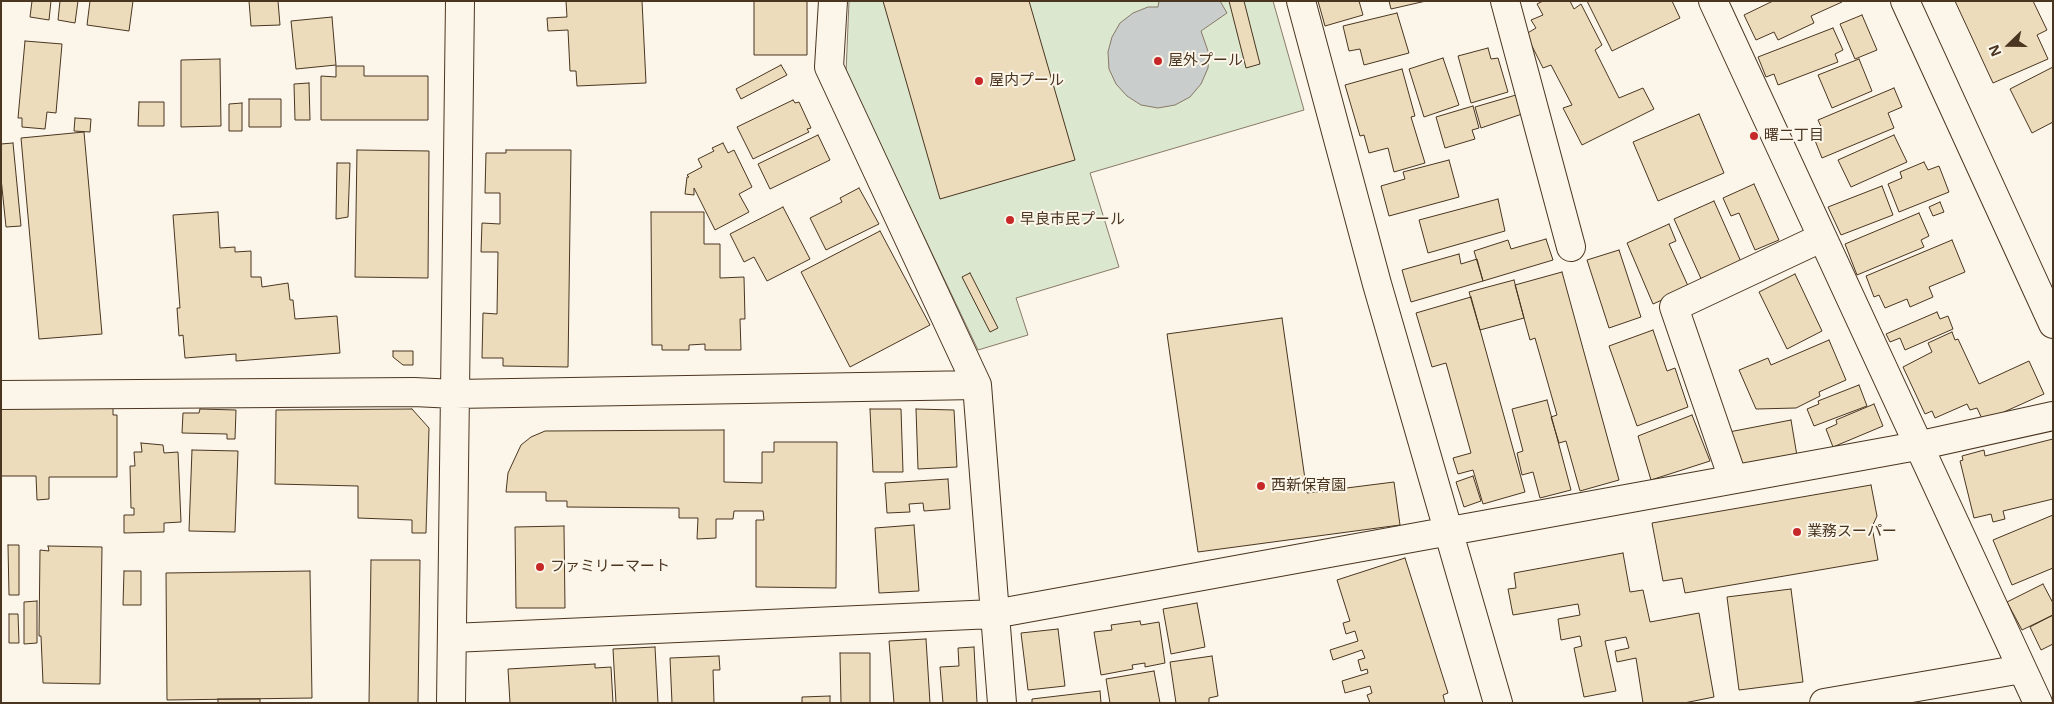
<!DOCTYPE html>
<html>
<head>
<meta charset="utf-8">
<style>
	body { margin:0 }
	#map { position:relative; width:2054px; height:704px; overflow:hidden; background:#fbf6e9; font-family:"Open Sans",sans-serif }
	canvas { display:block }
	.frame { position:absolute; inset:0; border:2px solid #4a3520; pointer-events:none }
	.north { position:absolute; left:1984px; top:20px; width:50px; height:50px; -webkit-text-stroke:4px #fbf6e9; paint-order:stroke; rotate:248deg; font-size:14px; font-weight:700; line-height:20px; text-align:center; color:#4a3520 }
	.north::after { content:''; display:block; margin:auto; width:18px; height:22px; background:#4a3520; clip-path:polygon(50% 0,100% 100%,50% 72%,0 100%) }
</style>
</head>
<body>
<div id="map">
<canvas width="2054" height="704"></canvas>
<div class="frame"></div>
<div class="north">N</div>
</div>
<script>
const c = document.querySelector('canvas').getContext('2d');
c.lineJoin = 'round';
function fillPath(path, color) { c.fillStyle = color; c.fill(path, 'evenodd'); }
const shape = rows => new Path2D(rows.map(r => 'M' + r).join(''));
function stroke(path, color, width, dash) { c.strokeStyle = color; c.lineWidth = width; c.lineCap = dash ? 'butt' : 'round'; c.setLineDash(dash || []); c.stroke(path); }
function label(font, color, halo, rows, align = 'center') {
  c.font = font + ' "Open Sans","Noto Sans JP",sans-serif'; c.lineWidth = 4; c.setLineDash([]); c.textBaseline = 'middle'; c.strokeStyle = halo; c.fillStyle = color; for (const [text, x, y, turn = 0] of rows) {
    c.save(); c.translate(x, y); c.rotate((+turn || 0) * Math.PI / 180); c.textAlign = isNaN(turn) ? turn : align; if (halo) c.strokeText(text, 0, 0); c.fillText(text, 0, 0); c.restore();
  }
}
const green = shape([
	[849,1,1273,1,1304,110,1090,173,1119,267,1016,298,1028,335,978,350,846,73,849,1]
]);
const water = shape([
	[1159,1,1220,1,1227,13,1201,31,1209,54,1208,68,1201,84,1190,97,1175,105,1158,108,1141,105,1127,96,1116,84,1109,69,1108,52,1112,37,1120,23,1133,13,1148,7,1158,7,1159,1]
]);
const building = shape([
	[32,1,51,1,49,20,30,17,32,1],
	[60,1,78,1,75,23,58,20,60,1],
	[90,1,133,1,129,31,87,25,90,1],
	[249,1,278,1,280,25,251,26,249,1],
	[566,1,642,1,646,83,577,86,576,71,570,71,568,30,548,31,547,18,567,17,566,1],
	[754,1,807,1,807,55,754,55,754,1],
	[883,1,1029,1,1075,160,940,199,883,1],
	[1229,1,1244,1,1260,64,1246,68,1229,1],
	[1318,1,1359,1,1363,15,1325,26,1318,1],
	[1389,1,1426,1,1391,9,1389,1],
	[1543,1,1570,1,1574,9,1581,4,1602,45,1595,50,1619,98,1643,88,1654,109,1582,145,1563,108,1572,105,1551,65,1543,68,1526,34,1536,28,1531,20,1543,15,1537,4,1543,1],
	[1587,1,1672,1,1680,18,1612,51,1587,1],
	[1773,1,1842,1,1842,2,1811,16,1814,23,1778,40,1774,32,1756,40,1744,15,1773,1],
	[1955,1,2033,1,2047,30,2037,35,2048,59,1993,83,1955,1],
	[1397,13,1409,53,1364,65,1360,49,1349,51,1343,26,1397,13],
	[1862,15,1877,50,1855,59,1840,24,1862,15],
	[332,17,336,65,296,69,291,21,332,17],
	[1833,28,1843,50,1835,54,1838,62,1778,85,1774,74,1766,77,1758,57,1833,28],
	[25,41,62,44,56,113,47,112,45,129,22,127,22,118,18,118,25,41],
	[1488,48,1491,59,1498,58,1508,92,1471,103,1458,56,1488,48],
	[1443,58,1459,105,1424,117,1409,69,1443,58],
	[220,59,221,126,181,127,181,60,220,59],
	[1859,59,1872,91,1832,108,1818,75,1859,59],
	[781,65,787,75,741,99,736,89,781,65],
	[336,66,364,66,364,76,428,76,428,120,321,120,321,76,336,77,336,66],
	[2053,67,2053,122,2032,133,2010,89,2053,67],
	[1402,69,1415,116,1411,117,1425,163,1394,172,1388,148,1369,153,1364,135,1360,136,1345,85,1402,69],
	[309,83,310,120,295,120,294,84,309,83],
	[1894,88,1902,107,1888,113,1894,128,1822,158,1812,133,1822,129,1818,120,1894,88],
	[1516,95,1522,114,1481,128,1475,107,1516,95],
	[249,99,281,99,281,127,249,127,249,99],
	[793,100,795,103,799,102,811,128,807,129,809,132,753,159,737,127,793,100],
	[139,102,164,102,164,126,138,126,139,102],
	[242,103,242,131,229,131,229,104,242,103],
	[1473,106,1479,128,1472,130,1475,139,1445,148,1436,117,1473,106],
	[1699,114,1724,173,1658,201,1633,142,1699,114],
	[75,118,91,119,90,132,74,131,75,118],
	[84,132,102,334,39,339,21,138,84,132],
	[818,135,830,160,770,189,758,164,818,135],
	[1894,135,1907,162,1851,187,1838,160,1894,135],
	[13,143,21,226,6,227,1,178,1,144,13,143],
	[723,143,728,153,734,150,752,187,739,194,749,212,715,230,694,188,694,195,685,194,687,177,689,177,687,175,702,167,698,159,714,151,712,148,723,143],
	[357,150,429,151,428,278,355,277,357,150],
	[506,150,571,150,568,367,503,366,503,358,482,358,483,313,497,314,498,252,481,252,482,223,500,224,500,193,485,193,486,153,506,153,506,150],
	[1449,160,1459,197,1389,216,1381,186,1405,179,1403,172,1449,160],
	[1924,162,1928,170,1939,166,1949,192,1899,212,1888,184,1902,178,1900,172,1924,162],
	[337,163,350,163,348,217,336,219,337,163],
	[1754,184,1779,240,1755,250,1739,213,1731,216,1723,198,1754,184],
	[1882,186,1893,215,1841,235,1828,207,1882,186],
	[859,188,879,224,826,250,810,218,842,202,840,198,859,188],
	[1498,199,1505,231,1428,253,1419,220,1498,199],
	[1714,201,1742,264,1703,283,1674,219,1714,201],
	[1940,202,1944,212,1933,216,1929,207,1940,202],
	[783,207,810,259,767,281,754,257,744,262,730,234,783,207],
	[218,212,220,248,235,247,235,252,251,251,251,277,261,277,262,287,288,283,290,300,293,300,295,319,337,316,340,353,236,361,236,354,185,358,183,335,179,336,177,308,180,308,173,215,218,212],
	[651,212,704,212,704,244,720,244,720,278,744,277,745,319,740,319,741,350,705,350,705,344,689,345,689,350,662,350,662,345,652,345,651,212],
	[1919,213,1929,236,1921,240,1924,247,1857,275,1845,244,1919,213],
	[1669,224,1676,241,1669,244,1689,288,1653,304,1627,243,1669,224],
	[880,231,930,325,850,367,801,272,880,231],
	[1546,239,1553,260,1483,281,1474,251,1508,240,1511,249,1546,239],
	[1952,240,1965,272,1929,287,1933,297,1910,307,1907,299,1885,308,1879,295,1874,297,1866,276,1952,240],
	[1619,250,1641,317,1609,328,1587,260,1619,250],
	[1459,254,1461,264,1477,259,1483,281,1411,302,1402,270,1459,254],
	[1562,272,1619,480,1580,491,1566,441,1559,443,1551,417,1557,415,1535,338,1530,340,1515,285,1562,272],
	[970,273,998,328,990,332,962,277,970,273],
	[1795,274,1822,331,1787,349,1759,292,1795,274],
	[1514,280,1524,318,1480,330,1469,292,1514,280],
	[1471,297,1525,492,1483,504,1473,470,1458,474,1453,458,1471,453,1446,363,1432,367,1416,313,1471,297],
	[1937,312,1940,319,1948,316,1953,329,1905,350,1900,338,1890,342,1886,334,1937,312],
	[1282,318,1307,493,1394,482,1400,525,1198,552,1167,334,1282,318],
	[1653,330,1667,371,1675,368,1688,407,1637,426,1609,346,1653,330],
	[1952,332,1955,340,1958,339,1979,384,2029,361,2044,394,1995,416,1985,425,1977,408,1970,410,1967,404,1935,418,1932,411,1925,414,1903,367,1932,352,1928,343,1952,332],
	[1829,340,1846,380,1819,392,1820,396,1796,408,1756,409,1739,370,1768,358,1771,365,1829,340],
	[393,351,413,351,413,365,403,365,393,357,393,351],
	[1859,385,1867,406,1814,426,1807,409,1819,404,1818,401,1859,385],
	[1547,400,1571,490,1540,498,1533,472,1522,475,1517,453,1523,451,1512,409,1547,400],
	[113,402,113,415,117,415,117,477,49,477,49,499,37,500,36,476,1,476,1,403,113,402],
	[1874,404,1883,426,1833,447,1826,429,1837,424,1836,420,1874,404],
	[200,409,236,410,235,439,227,439,227,434,182,433,183,413,199,413,200,409],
	[412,409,429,428,426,533,412,533,412,520,358,518,358,486,275,484,276,410,412,409],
	[870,409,901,409,903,472,873,472,870,409],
	[916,409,954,410,957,467,918,469,916,409],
	[1692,415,1710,461,1651,480,1638,436,1692,415],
	[1791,420,1797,456,1741,467,1729,432,1791,420],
	[724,430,724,482,762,483,762,452,774,452,774,442,837,442,836,588,756,587,756,520,764,520,763,511,734,511,733,519,716,519,716,538,697,539,698,518,679,518,679,508,567,507,567,501,546,501,546,492,506,492,508,473,521,445,531,437,545,431,724,430],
	[2053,439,2053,499,2003,511,2005,519,1993,522,1991,514,1974,518,1960,461,1963,460,1962,456,1984,450,1985,456,2053,439],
	[141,443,163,445,164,453,178,452,181,522,164,523,164,532,124,533,124,515,134,515,134,508,131,508,130,466,135,466,134,452,142,452,141,443],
	[192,450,238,451,235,532,189,531,192,450],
	[1473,476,1481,501,1464,507,1456,482,1473,476],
	[948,479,950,509,924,511,923,503,909,504,910,512,887,513,885,483,948,479],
	[1871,485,1877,516,1872,527,1878,560,1685,593,1682,578,1663,581,1652,523,1871,485],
	[2053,515,2053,568,2012,585,1993,540,2053,515],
	[914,525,919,591,879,593,875,528,914,525],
	[564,526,565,608,516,608,515,527,564,526],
	[8,545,19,545,19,595,9,595,8,545],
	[48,546,102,547,100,684,43,683,41,636,39,636,40,550,49,551,48,546],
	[1623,553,1630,592,1643,590,1650,622,1699,613,1714,697,1684,703,1643,703,1636,658,1617,662,1615,651,1629,648,1626,637,1605,641,1616,691,1584,697,1574,648,1582,646,1580,636,1561,640,1558,619,1580,615,1578,604,1513,615,1508,589,1516,588,1514,573,1623,553],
	[1405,558,1448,693,1443,695,1445,703,1370,703,1367,695,1372,693,1370,686,1345,693,1342,681,1368,673,1367,669,1361,671,1358,660,1365,658,1362,650,1333,660,1330,650,1358,641,1355,631,1346,634,1343,623,1350,621,1337,580,1405,558],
	[371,560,420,560,418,703,369,703,371,560],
	[124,571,141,571,141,605,123,605,124,571],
	[310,571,312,698,167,700,166,573,310,571],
	[2043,584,2053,603,2053,615,2022,630,2007,602,2043,584],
	[1791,589,1803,682,1739,690,1727,597,1791,589],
	[37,601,37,643,24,644,24,602,37,601],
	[1197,603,1205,647,1171,654,1163,609,1197,603],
	[9,614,18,614,19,643,9,643,9,614],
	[2053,615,2053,644,2041,650,2030,627,2053,615],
	[1140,621,1141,625,1159,622,1165,663,1145,667,1145,663,1132,665,1133,669,1101,675,1094,632,1112,630,1111,625,1140,621],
	[1058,629,1065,686,1028,690,1021,633,1058,629],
	[926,639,930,703,894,703,889,641,926,639],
	[655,647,658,703,616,703,613,649,655,647],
	[974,647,977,703,943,703,940,667,959,666,958,648,974,647],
	[840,653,870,653,870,703,841,703,840,653],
	[719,656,720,670,713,670,714,703,672,703,670,658,719,656],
	[1212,656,1218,696,1209,698,1209,703,1176,703,1170,662,1212,656],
	[595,664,595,668,611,667,613,703,510,703,508,669,595,664],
	[1154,671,1160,703,1110,703,1106,679,1154,671],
	[1100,691,1101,703,1032,703,1032,699,1100,691],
	[830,696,830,703,802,703,802,697,830,696],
	[218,699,260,699,260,703,218,703,218,699]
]);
const minor = shape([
	[833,1,829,67,977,385,1002,703],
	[1301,1,1377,284,1498,703],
	[1505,1,1571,247],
	[1713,1,2038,703],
	[1905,1,2053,324],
	[1,395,414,392,455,394,977,385],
	[1733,479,1674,307,1821,238],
	[452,638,994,614,1917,446,2053,416],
	[451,703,460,1],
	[1824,703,2022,669]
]);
const markers = [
	[1158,61,5,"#c62828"],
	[979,81,5,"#c62828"],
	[1754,136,5,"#c62828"],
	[1010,220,5,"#c62828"],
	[1261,486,5,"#c62828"],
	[1797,532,5,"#c62828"],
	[540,567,5,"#c62828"]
];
const poiNames = [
	["屋外プール",1168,61],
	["屋内プール",989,81],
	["曙二丁目",1764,136],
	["早良市民プール",1020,220],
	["西新保育園",1271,486],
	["業務スーパー",1807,532],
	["ファミリーマート",550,567]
];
fillPath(green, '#dce7d0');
stroke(green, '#887966', 1);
fillPath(water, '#c9cecd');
stroke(water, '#887966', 1);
fillPath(building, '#ecdcbc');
stroke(building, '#4a3520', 1);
stroke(minor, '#4a3520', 30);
stroke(minor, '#fbf6e9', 28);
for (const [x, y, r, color] of markers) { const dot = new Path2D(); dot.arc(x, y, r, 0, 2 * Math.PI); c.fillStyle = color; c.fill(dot); stroke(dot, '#fbf6e9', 2); }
label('15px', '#4a3520', '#fbf6e9', poiNames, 'left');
</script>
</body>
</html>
